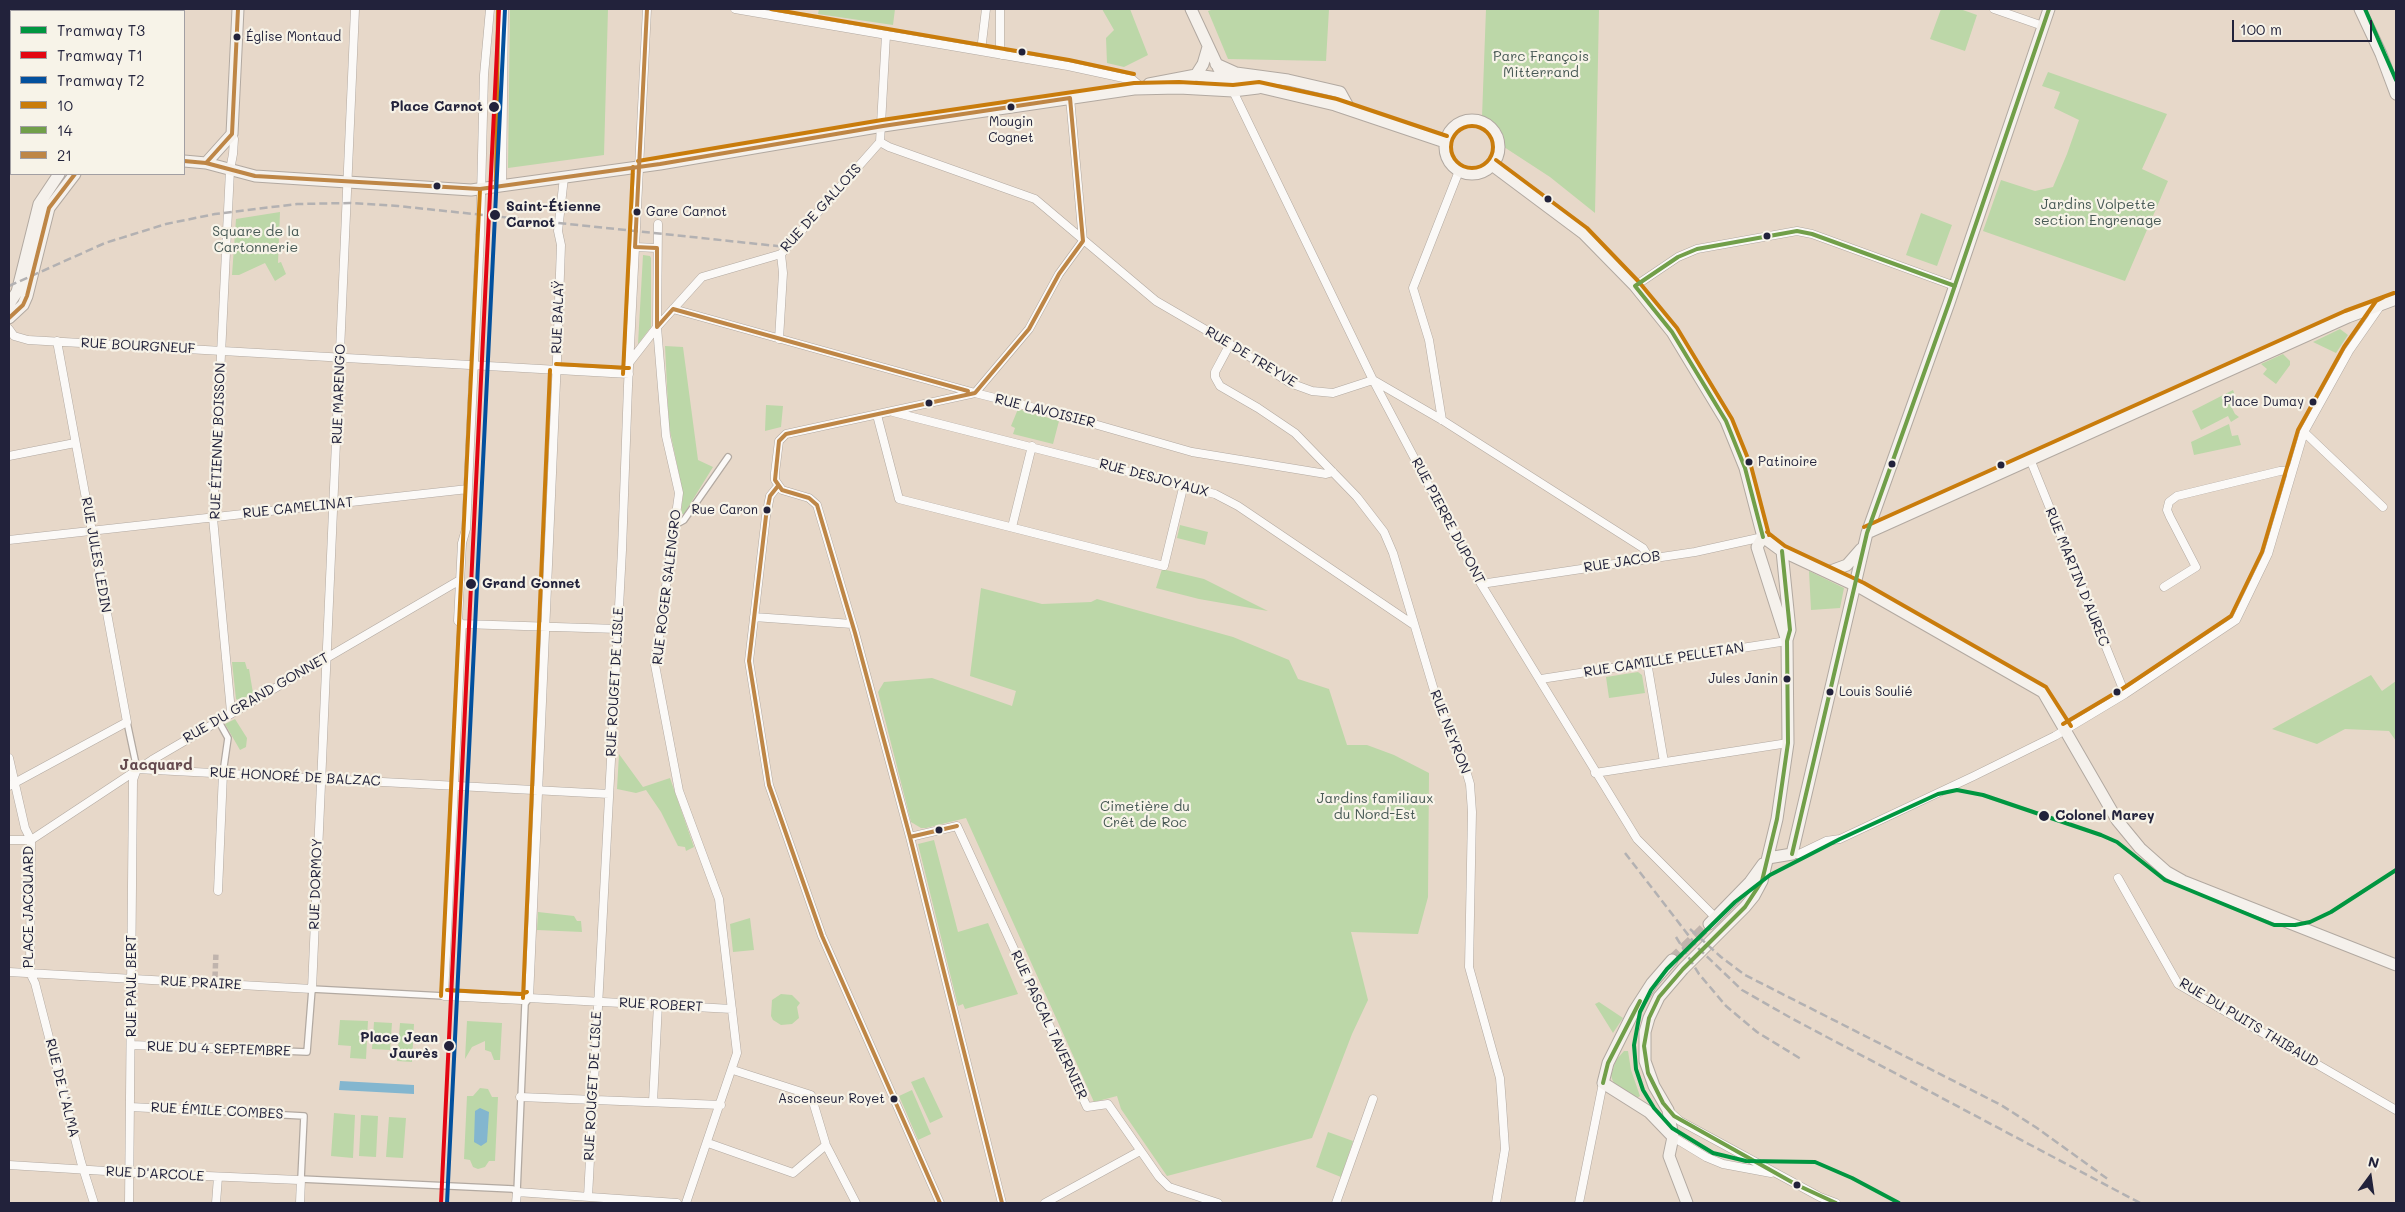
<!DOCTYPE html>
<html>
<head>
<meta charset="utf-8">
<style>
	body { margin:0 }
	#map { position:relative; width:2405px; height:1212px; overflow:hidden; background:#e7d8c9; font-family:Mali,sans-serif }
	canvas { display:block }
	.frame { position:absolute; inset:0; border:10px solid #22223b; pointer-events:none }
	.legend { position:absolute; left:10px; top:10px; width:175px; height:165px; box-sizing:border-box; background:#f7f3e8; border:1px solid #a29fa3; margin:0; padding:6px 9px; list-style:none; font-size:15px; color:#22223b }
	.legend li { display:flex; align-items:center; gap:10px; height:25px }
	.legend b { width:25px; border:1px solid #a29fa3 }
	.north { position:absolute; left:2345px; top:1152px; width:50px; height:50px; -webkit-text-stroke:4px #f7f3e8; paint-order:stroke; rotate:14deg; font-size:14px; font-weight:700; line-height:20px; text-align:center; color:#22223b }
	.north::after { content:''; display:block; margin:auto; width:18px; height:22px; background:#22223b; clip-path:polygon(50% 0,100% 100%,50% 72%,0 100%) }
	.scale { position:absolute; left:2232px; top:20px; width:140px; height:22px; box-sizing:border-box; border:2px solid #22223b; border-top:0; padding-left:6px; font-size:15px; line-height:18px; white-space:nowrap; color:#22223b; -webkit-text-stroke:4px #f7f3e8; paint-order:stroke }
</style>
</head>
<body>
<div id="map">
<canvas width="2405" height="1212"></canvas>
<div class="frame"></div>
<ul class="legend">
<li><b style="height:6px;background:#009640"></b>Tramway T3</li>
<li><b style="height:6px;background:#e30613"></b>Tramway T1</li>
<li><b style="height:6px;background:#02509e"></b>Tramway T2</li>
<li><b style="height:6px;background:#c97c0c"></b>10</li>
<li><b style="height:6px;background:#719f49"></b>14</li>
<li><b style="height:6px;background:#be8646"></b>21</li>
</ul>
<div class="north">N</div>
<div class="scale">100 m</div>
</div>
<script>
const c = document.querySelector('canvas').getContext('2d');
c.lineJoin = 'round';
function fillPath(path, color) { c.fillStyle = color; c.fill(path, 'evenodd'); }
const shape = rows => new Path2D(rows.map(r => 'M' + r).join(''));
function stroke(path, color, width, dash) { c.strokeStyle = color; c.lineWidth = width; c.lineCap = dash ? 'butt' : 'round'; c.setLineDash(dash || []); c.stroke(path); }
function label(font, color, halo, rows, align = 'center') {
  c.font = font + ' Mali,sans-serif'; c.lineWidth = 4.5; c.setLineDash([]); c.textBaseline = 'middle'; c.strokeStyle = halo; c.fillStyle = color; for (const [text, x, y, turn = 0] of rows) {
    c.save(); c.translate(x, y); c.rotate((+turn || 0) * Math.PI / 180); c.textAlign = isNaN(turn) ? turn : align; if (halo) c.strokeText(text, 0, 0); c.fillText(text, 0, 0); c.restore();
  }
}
const green = shape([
	[510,9,608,9,604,155,508,168],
	[819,9,895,9,893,25,818,14],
	[1102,9,1130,9,1148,55,1124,67,1107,63,1106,38,1114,30],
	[1214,9,1329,9,1326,61,1228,59,1208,11],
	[1486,9,1599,9,1595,213,1550,177,1504,147,1495,127,1482,117],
	[1941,9,1960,9,1977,15,1965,51,1930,39],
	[2048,72,2167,114,2142,169,2168,181,2125,281,1983,231,2001,180,2035,191,2053,187,2067,154,2079,120,2054,108,2060,92,2042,86],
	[280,212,278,263,281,262,286,274,275,281,265,263,239,275,232,275,236,219],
	[1921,213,1952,225,1937,266,1906,255],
	[643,255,650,256,651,258,651,327,638,344],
	[2340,329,2348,335,2336,353,2313,342],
	[665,346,683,347,698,460,713,467,684,514,681,514,683,493,669,426],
	[2283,354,2290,361,2290,365,2276,384,2263,374,2267,369,2261,364],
	[2233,390,2237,401,2232,408,2235,414,2239,417,2231,422,2228,416,2201,430,2192,411],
	[766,405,783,406,781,427,765,431],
	[1018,409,1059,421,1053,444,1013,434,1015,428,1011,426],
	[2229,424,2232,436,2238,435,2241,445,2194,455,2191,442],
	[1180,525,1208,532,1205,545,1177,538],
	[1162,569,1204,579,1268,611,1199,599,1156,588],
	[1809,571,1844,588,1840,608,1811,610],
	[981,588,1042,604,1091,602,1097,599,1233,637,1289,660,1298,679,1329,689,1347,745,1367,745,1394,755,1429,773,1428,897,1418,934,1351,932,1368,1000,1352,1034,1312,1138,1167,1176,1121,1109,1117,1096,1094,1102,966,818,926,828,921,828,911,822,878,692,884,682,932,678,1012,706,1016,691,970,676],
	[232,662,245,662,247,669,249,669,253,693,239,701,236,699],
	[1638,672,1642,675,1645,693,1609,698,1606,677],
	[2371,675,2382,691,2396,681,2396,741,2389,731,2345,729,2317,744,2272,729],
	[235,719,247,738,246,747,240,750,225,724],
	[619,754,643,787,670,778,694,847,686,851,685,847,678,846,661,812,646,790,636,793,617,789],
	[934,840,958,932,988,923,1018,994,965,1009,963,1004,958,1006,918,844],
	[538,912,574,916,577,921,581,921,582,932,537,930],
	[750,918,754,950,733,952,730,924],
	[781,994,792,995,800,1003,797,1007,799,1018,792,1024,781,1025,773,1020,771,1016,772,1000],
	[1599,1002,1623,1018,1613,1033,1595,1004],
	[340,1020,368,1021,366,1059,350,1058,351,1046,338,1045],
	[467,1021,502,1023,500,1060,494,1060,491,1052,485,1050,485,1041,472,1047,465,1059],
	[374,1022,392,1023,390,1050,372,1049],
	[400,1023,414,1024,412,1062,397,1061],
	[1624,1051,1628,1051,1631,1070,1640,1096,1637,1098,1615,1085,1612,1079,1611,1075,1616,1060],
	[924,1077,943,1117,930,1123,911,1082],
	[480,1088,488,1089,492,1097,498,1097,495,1161,489,1161,485,1167,478,1169,473,1167,470,1160,464,1159,467,1096,473,1096],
	[912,1090,931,1134,918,1140,899,1096],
	[334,1113,355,1115,353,1158,331,1156],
	[361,1115,378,1116,376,1157,359,1156],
	[389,1117,406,1118,403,1158,386,1157],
	[1328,1132,1353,1141,1341,1177,1316,1167]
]);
const water = shape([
	[340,1081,414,1085,414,1094,339,1090],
	[480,1108,489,1112,487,1142,481,1146,474,1142,475,1111]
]);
const pedestrianTunnel = shape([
	[215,977,216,952]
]);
const secondaryTunnel = shape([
	[1672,960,1709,924]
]);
const pedestrian = shape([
	[675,525,684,520,728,457],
	[218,720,228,738,223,773],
	[127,722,137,769],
	[212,1048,307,1052,312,989,444,996],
	[212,1111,304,1116,301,1179,513,1189,517,1192],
	[517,1192,525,1004,529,998]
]);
const minor = shape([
	[490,9,484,75,480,235,466,529,462,543,458,621,462,624,461,638,444,996,522,1000,529,998,732,1009],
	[735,9,1068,66,1133,80,1140,86],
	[1000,9,1000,45,1002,55],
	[1994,9,2043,26],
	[118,11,118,9],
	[981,51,986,9],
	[9,85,11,99],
	[1233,91,1373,380,1481,584,1637,839,1715,917],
	[1070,98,1083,241],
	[880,142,889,147,1035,199,1156,301,1230,344,1290,383,1312,391,1333,393,1373,380,1442,420,1643,548,1649,558],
	[9,153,11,153],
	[502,187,504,9],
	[658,224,657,327,666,436,679,493,655,665,679,791,719,899,737,1053,686,1203],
	[635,247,657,248],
	[1635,286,1678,257,1697,249,1797,231,1812,234,1955,286],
	[673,309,975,393,1059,414,1192,452,1326,474,1333,472],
	[9,329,14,336,28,340,629,374],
	[779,339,783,273,781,254],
	[1230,344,1215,372,1215,377,1220,386,1258,408,1295,433,1357,497,1384,532,1393,553,1439,707,1461,754,1470,784,1472,812,1469,967,1500,1078,1502,1104,1505,1149,1496,1203],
	[629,363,657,327,702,277,781,254,880,142,886,35],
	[975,393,786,434,779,441,775,473,775,480,782,490,809,498,817,505,855,633,910,837,1002,1203],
	[975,393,1029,329,1059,274,1083,241],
	[893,412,1215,494,1238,506,1414,625],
	[877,415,899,499,1164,566,1184,484],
	[1442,420,1429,340,1413,288,1459,171],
	[2304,432,2383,507],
	[9,456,75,443],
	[2030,459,2125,694],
	[778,486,770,496,766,516,749,661,769,785,822,936,940,1203],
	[1012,527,1032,446],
	[9,540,468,489],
	[1481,584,1695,552,1763,537],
	[2164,587,2196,567,2170,517,2167,510,2169,502,2177,496,2280,471,2292,470],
	[754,617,852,624],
	[462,624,618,629],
	[1647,662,1664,762],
	[1541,679,1787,641],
	[231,712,213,518,230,170,233,154,234,139,232,134],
	[9,758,25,828,31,840,152,760,460,580],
	[137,769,609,794],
	[1595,773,1788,743],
	[9,786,127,722,57,341],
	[910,837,957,826,1087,1107,1108,1104,1159,1177,1169,1187,1218,1203],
	[9,840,31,840,30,973,35,983,81,1162,94,1203],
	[1792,854,1799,854,1826,841,1840,839,1974,776,2055,736,2125,694,2236,620,2268,554,2304,432,2349,351,2381,305],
	[2118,878,2178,984,2396,1110],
	[218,891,223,773],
	[9,972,312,989,355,9],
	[529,998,557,359,561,245,558,231,564,177],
	[131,1045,212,1048],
	[733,1070,811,1095,826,1145,856,1203],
	[520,1097,721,1105],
	[653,1102,658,1004],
	[130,1107,212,1111],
	[1668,1110,1680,1121,1820,1197,1836,1203],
	[1673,1137,1706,1157,1723,1164,1771,1173],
	[708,1143,793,1173,826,1145],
	[9,1165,138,1173,299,1180,301,1179,300,1203],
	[588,1197,622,550,628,386,647,9],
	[129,1203,133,780,137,769],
	[216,1203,218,1177],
	[516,1203,517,1192,677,1203],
	[1045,1203,1140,1151],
	[1336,1203,1373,1099],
	[1579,1203,1603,1083]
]);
const secondary = shape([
	[1191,9,1219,69],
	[2360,9,2381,54,2396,94],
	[1216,64,1236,73,1288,80,1340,92,1350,110],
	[1196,75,1203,64,1208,47],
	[1149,84,1196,75,1225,79,1335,105,1445,142],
	'1445 147a27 27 0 1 1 54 0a27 27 0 1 1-54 0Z',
	[184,161,206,163,255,176,471,190,660,164,883,126,1134,89,1179,88,1233,91,1258,88],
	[206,163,232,134,238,9],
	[1492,165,1583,233,1635,286,1672,332,1726,421,1745,468,1763,537,1757,547,1787,641,1788,743,1777,819,1762,881,1754,896,1745,907,1683,969,1659,997,1649,1018,1645,1032,1645,1061,1654,1086,1668,1110,1673,1137,1669,1156,1687,1203],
	[9,304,17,292,39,204,59,174],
	[9,318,23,305,27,296,49,208,75,174],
	[1867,533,2348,317,2396,299],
	[1763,537,1782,551,1861,588,2043,692,2117,820,2140,848,2167,872,2183,881,2396,965],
	[1782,551,1790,630,1787,640],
	[1828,572,1847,565,1861,549],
	[1768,858,1792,854,1867,533,1949,303,2049,9],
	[1709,924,1750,882,1763,864],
	[1672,960,1652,983,1634,1011,1608,1063,1603,1083,1649,1112,1673,1137]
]);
const rail = shape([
	[9,286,105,243,166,224,215,214,297,204,350,203,398,206,796,248],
	[1625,853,1699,949,1742,990,1791,1018,2140,1203],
	[1690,929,1721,957,1745,975,2001,1105,2037,1128,2109,1180],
	[1676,937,1699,974,1726,1006,1757,1032,1801,1059]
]);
const bus1 = shape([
	[771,9,1069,60,1134,74],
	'1451 147a21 21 0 1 1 42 0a21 21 0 1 1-42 0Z',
	[1496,160,1587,228,1639,282,1677,328,1732,419,1751,466,1769,535],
	[638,161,882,120,1134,83,1179,82,1233,85,1259,82,1337,99,1447,136],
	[496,187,498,9],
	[556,364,629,368],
	[623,374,633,167],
	[1864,527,2345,311,2394,293],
	[1767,532,1785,546,1864,583,2046,687,2071,726],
	[2063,724,2122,689,2231,616,2262,552,2298,430,2344,347,2376,301,2384,297],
	[447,990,521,994,527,992],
	[441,996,480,189],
	[523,998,550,370]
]);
const bus2 = shape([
	[1635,286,1678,257,1697,249,1797,231,1812,234,1955,286],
	[1635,286,1672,332,1726,421,1745,468,1763,537],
	[1782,551,1790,630,1787,641,1788,743,1777,819,1762,881,1745,907,1683,969,1659,997,1649,1018,1644,1046,1648,1073,1663,1103,1674,1116,1797,1185,1836,1203],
	[1792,854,1867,533,1949,303,2049,9],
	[1603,1083,1608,1063,1640,1001]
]);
const bus3 = shape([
	[647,9,635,247,657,248,657,327],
	[184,161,206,163,255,176,480,189,660,164,883,126,1070,98,1083,241,1059,274,1029,329,975,393],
	[206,163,232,134,238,9],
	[9,318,23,305,27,296,49,208,75,174],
	[657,327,673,309,968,391],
	[975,393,786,434,779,441,775,480,782,490,809,498,817,505,855,633,910,837,1002,1203],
	[778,486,770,496,766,516,749,661,769,785,822,936,940,1203],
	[910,837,957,826]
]);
const tram1 = shape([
	[2365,9,2396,80],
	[1899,1203,1852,1178,1815,1162,1746,1161,1713,1153,1672,1128,1654,1108,1643,1090,1636,1069,1634,1045,1640,1012,1651,990,1667,969,1735,902,1770,875,1840,839,1938,794,1957,790,1983,795,2101,835,2117,842,2165,880,2274,925,2295,925,2310,922,2331,912,2396,870]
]);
const tram2 = shape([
	[441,1203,499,9]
]);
const tram3 = shape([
	[447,1203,505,9]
]);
const markers = [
	[237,37,4.5,"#22223b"],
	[1022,52,4.5,"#22223b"],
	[494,107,6,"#22223b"],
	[1011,107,4.5,"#22223b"],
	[437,186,4.5,"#22223b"],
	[1548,199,4.5,"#22223b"],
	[637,212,4.5,"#22223b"],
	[495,215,6,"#22223b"],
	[1767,236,4.5,"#22223b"],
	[2313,402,4.5,"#22223b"],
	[929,403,4.5,"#22223b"],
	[1749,462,4.5,"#22223b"],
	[1892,464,4.5,"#22223b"],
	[2001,465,4.5,"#22223b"],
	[767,510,4.5,"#22223b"],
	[471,584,6,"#22223b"],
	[1787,679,4.5,"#22223b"],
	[1830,692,4.5,"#22223b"],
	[2117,692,4.5,"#22223b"],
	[2044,816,6,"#22223b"],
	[939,830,4.5,"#22223b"],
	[449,1046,6,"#22223b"],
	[894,1099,4.5,"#22223b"],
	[1797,1185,4.5,"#22223b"]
];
const busNames = [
	["Église Montaud",246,37],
	["Mougin",1011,122,"center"],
	["Cognet",1011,138,"center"],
	["Gare Carnot",646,212],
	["Place Dumay",2304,402,"right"],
	["Patinoire",1758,462],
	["Rue Caron",758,510,"right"],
	["Jules Janin",1778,679,"right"],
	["Louis Soulié",1839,692],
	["Ascenseur Royet",885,1099,"right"]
];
const parkNames = [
	["Parc François",1541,57],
	["Mitterrand",1541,73],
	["Jardins Volpette",2098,205],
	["section Engrenage",2098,221],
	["Square de la",256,232],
	["Cartonnerie",256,248],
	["Jardins familiaux",1375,799],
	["du Nord-Est",1375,815],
	["Cimetière du",1145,807],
	["Crêt de Roc",1145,823]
];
const stopNames = [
	["Place Carnot",483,107,"right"],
	["Saint-Étienne",506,207],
	["Carnot",506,223],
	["Grand Gonnet",482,584],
	["Colonel Marey",2055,816],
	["Place Jean",438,1038,"right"],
	["Jaurès",438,1054,"right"]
];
const streetNames = [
	["RUE DE GALLOIS",821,208,-48],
	["RUE BALAŸ",558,317,-88],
	["RUE BOURGNEUF",138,346,3],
	["RUE DE TREYVE",1251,357,31],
	["RUE MARENGO",339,394,-88],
	["RUE LAVOISIER",1045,411,14],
	["RUE ÉTIENNE BOISSON",218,441,-88],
	["RUE DESJOYAUX",1154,478,15],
	["RUE CAMELINAT",298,508,-6],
	["RUE PIERRE DUPONT",1448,521,62],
	["RUE JULES LEDIN",96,555,80],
	["RUE JACOB",1622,562,-9],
	["RUE MARTIN D'AUREC",2077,577,68],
	["RUE ROGER SALENGRO",667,587,-83],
	["RUE CAMILLE PELLETAN",1664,660,-9],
	["RUE ROUGET DE LISLE",615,682,-87],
	["RUE DU GRAND GONNET",256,698,-30],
	["RUE NEYRON",1450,732,69],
	["RUE HONORÉ DE BALZAC",295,777,3],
	["RUE DORMOY",316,884,-88],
	["PLACE JACQUARD",29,907,-90],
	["RUE PRAIRE",201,983,3],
	["RUE PAUL BERT",132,986,-90],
	["RUE ROBERT",661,1005,3],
	["RUE DU PUITS THIBAUD",2249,1023,31],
	["RUE PASCAL TAVERNIER",1049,1025,65],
	["RUE DU 4 SEPTEMBRE",219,1049,2],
	["RUE ROUGET DE LISLE",593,1086,-87],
	["RUE DE L'ALMA",62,1088,76],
	["RUE ÉMILE COMBES",217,1111,3],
	["RUE D'ARCOLE",155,1174,3]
];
const neighbourhoodNames = [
	["Jacquard",156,765]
];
fillPath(green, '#bcd7a8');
fillPath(water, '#83b6cf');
stroke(pedestrianTunnel, '#c0b4ad', 5.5, [5.5, 3]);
stroke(secondaryTunnel, '#c0b4ad', 11, [11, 5.5]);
stroke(pedestrian, '#b2a9a1', 8);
stroke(minor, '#b2a9a1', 9);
stroke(secondary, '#b2a9a1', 13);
stroke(pedestrian, '#fbf9f7', 5.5);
stroke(minor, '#fbf9f7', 8);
stroke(secondary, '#f5f1ec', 11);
stroke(rail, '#b3b1b2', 2.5, [8, 4]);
stroke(bus1, '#c97c0c', 4);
stroke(bus2, '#719f49', 4);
stroke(bus3, '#be8646', 4);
stroke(tram1, '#009640', 4);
stroke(tram2, '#e30613', 4);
stroke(tram3, '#02509e', 4);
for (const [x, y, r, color] of markers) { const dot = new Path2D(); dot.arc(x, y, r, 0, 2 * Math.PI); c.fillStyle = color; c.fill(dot); stroke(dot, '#f7f3e8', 2); }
label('13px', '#22223b', '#f7f3e8', busNames, 'left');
label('14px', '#465854', '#f7f3e8', parkNames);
label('bold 14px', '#22223b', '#f7f3e8', stopNames, 'left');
label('14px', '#22223b', '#f7f3e8', streetNames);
label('bold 15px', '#644a4e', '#f7f3e8', neighbourhoodNames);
</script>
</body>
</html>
